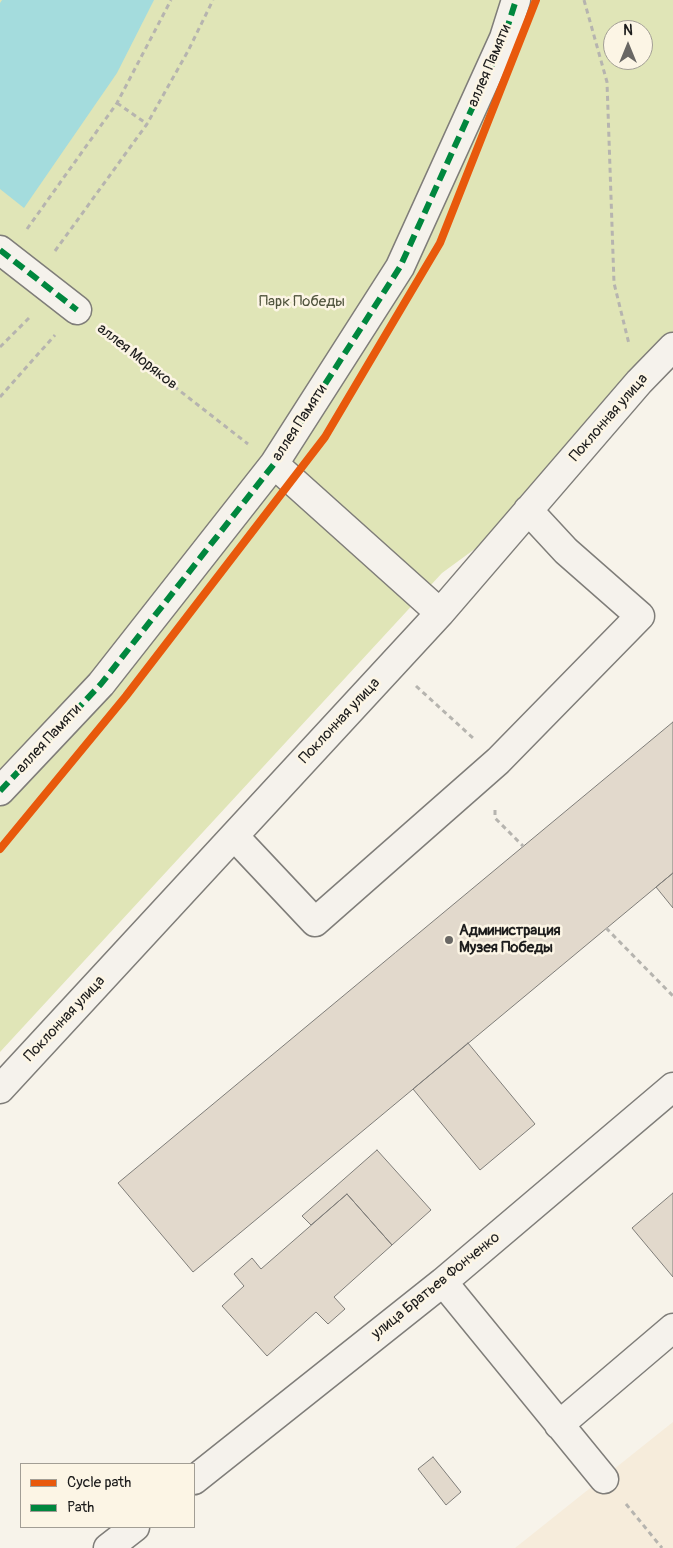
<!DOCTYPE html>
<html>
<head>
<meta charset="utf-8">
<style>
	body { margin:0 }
	#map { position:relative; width:673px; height:1548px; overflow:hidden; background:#f7f3ea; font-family:Pangolin,sans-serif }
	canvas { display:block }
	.legend { position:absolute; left:20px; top:1463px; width:175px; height:65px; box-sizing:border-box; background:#fcf5e5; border:1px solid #a29e95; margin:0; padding:6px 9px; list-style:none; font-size:15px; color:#1c1c1c }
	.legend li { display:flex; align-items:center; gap:10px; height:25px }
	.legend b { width:25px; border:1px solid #a29e95 }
	.north { position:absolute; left:603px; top:20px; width:50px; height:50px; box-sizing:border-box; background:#fcf5e5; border:1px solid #a29e95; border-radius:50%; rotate:0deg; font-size:14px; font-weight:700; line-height:20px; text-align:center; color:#1c1c1c }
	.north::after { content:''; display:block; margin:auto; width:18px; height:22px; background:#696764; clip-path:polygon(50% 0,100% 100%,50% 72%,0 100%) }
</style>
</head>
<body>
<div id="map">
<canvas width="673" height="1548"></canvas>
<ul class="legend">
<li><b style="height:6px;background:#e8590c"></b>Cycle path</li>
<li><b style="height:6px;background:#00873e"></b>Path</li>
</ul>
<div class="north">N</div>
</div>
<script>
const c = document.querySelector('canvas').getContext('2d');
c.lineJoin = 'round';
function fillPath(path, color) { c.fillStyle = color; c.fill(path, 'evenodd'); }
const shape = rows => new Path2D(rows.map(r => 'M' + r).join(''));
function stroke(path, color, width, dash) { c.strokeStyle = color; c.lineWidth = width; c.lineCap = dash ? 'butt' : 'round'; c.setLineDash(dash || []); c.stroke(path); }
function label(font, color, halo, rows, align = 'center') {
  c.font = font + ' Pangolin,sans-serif'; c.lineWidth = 5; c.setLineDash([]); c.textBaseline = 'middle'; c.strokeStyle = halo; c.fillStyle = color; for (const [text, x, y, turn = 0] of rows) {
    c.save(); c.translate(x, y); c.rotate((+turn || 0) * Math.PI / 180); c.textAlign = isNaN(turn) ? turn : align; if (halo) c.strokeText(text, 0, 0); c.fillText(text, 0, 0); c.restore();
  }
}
const built = shape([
	[673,1422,673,1548,515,1548]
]);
const green = shape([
	[0,0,673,0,673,351,528,510,442,573,0,1052],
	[613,30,643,30,643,60,613,60]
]);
const water = shape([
	[2,0,154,0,117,73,24,208,0,189,0,3]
]);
const building = shape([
	[673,722,673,873,193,1272,118,1183,673,722],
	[673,873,673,908,656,887,673,873],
	[468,1043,535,1124,480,1170,413,1089,468,1043],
	[377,1150,431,1210,392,1245,347,1194,311,1225,302,1216,377,1150],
	[673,1193,673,1277,632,1228,673,1193],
	[347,1194,392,1245,334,1297,345,1309,328,1324,316,1312,267,1356,222,1306,244,1286,234,1274,252,1258,261,1269,347,1194],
	[433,1457,461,1492,446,1505,418,1469,433,1457]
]);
const path = shape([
	[584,0,607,82,614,283,629,344],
	[117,103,147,124],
	[27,229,117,103,171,0],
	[55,251,147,124,188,51,213,0],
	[103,331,248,444],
	[0,347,30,317],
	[0,397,55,335],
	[416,686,473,738],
	[495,810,495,818,523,846],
	[606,928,673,996],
	[626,1504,662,1548]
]);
const minor = shape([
	[0,250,77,310],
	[274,464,440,613],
	[0,791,101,684,274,464,400,267,504,38,516,0],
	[234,836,315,922,498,761,640,616,566,551,528,510],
	[0,1089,440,613,639,382,673,347],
	[443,1282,604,1479],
	[559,1425,673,1328],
	[194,1480,443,1282,673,1087],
	[108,1548,135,1527]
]);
const quiet = shape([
	[0,250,77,310],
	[0,791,101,684,274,464,400,267,504,38,516,0]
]);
const cycleway = shape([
	[0,849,126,696,325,437,440,243,536,0]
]);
const markers = [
	[449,940,5,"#696764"]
];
const streetNames = [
	["аллея Памяти",490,66,-67],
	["аллея Моряков",137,357,38],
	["Поклонная улица",609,418,-49],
	["аллея Памяти",300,423,-57],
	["Поклонная улица",340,721,-47],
	["аллея Памяти",49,739,-47],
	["Поклонная улица",65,1019,-47],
	["улица Братьев Фонченко",436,1286,-39]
];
const parkNames = [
	["Парк Победы",302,302]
];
const poiNames = [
	["Администрация",459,931],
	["Музея Победы",459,948]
];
fillPath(built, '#f6ecdb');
fillPath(green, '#e0e5b7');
fillPath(water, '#a4dcdd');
fillPath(building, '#e2d9cc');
stroke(building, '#7f7d79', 1);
stroke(minor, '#7f7d79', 31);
stroke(path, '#b6b4af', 3, [5, 4]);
stroke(minor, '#f5f2ec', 28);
stroke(quiet, '#00873e', 6, [12, 6]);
stroke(cycleway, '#e8590c', 8);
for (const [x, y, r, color] of markers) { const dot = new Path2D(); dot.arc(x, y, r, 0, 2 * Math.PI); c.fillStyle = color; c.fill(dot); stroke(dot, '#fcf5e5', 2); }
label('15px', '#1c1c1c', '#fcf5e5', streetNames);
label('15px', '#51553e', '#fcf5e5', parkNames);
label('bold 15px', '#1c1c1c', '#fcf5e5', poiNames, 'left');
</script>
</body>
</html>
